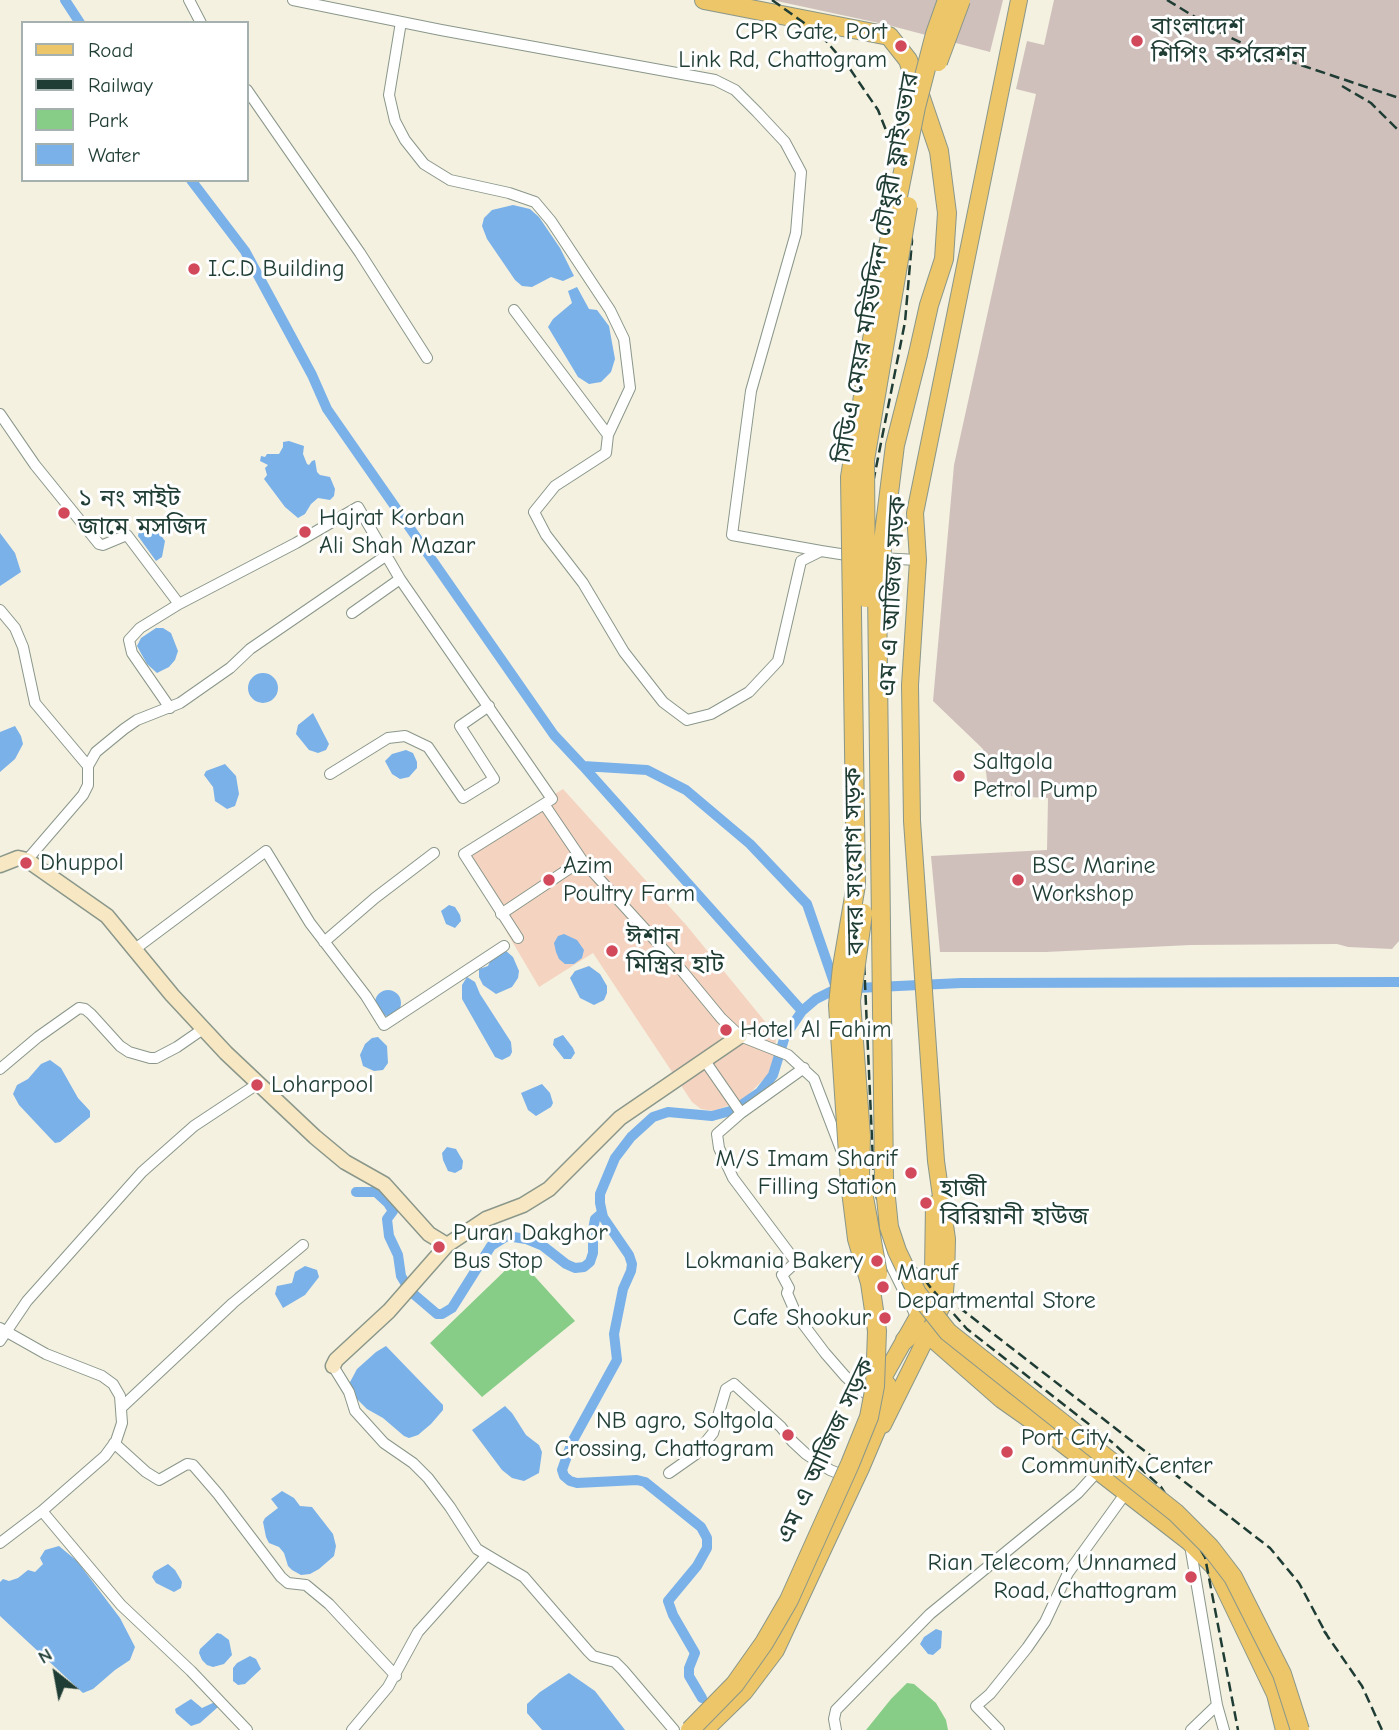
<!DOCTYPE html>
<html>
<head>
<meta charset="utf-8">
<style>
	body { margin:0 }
	#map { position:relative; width:1399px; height:1730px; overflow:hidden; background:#f4f1e1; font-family:"Comic Neue",sans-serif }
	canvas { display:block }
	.legend { position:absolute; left:21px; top:21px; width:228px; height:161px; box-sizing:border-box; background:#fff; border:2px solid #a5b1ae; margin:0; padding:9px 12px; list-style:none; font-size:21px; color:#1f3d34 }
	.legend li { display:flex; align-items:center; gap:14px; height:35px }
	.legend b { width:35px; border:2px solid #a5b1ae }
	.north { position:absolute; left:21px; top:1639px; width:70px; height:70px; -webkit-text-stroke:5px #fff; paint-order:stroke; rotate:329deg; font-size:19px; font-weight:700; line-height:28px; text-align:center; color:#1f3d34 }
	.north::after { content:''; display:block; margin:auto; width:24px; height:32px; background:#1f3d34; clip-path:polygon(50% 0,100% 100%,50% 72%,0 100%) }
</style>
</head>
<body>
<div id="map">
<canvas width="1399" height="1730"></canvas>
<ul class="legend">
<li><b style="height:9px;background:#ecc669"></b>Road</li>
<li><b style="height:9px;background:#1f3d34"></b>Railway</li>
<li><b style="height:19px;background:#87cd87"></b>Park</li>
<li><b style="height:19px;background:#7ab1e9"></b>Water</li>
</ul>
<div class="north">N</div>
</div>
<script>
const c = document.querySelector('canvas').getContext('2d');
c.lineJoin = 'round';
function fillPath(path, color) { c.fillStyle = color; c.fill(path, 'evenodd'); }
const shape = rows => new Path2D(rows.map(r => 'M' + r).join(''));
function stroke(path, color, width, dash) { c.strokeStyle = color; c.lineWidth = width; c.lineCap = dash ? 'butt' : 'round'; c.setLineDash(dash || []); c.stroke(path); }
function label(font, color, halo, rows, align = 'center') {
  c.font = font + ' "Comic Neue","Noto Sans Bengali",sans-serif'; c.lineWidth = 6; c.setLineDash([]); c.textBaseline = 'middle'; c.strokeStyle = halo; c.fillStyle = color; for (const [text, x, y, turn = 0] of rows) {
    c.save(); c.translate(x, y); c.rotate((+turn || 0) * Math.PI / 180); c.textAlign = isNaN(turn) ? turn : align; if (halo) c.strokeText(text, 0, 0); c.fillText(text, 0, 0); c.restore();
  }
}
const built = shape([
	[563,789,687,926,776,1035,775,1056,769,1074,743,1100,714,1111,701,1109,692,1102,593,953,539,987,460,853]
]);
const industrial = shape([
	[772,0,1003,0,990,52,888,25],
	[1054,0,1399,0,1399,941,1392,949,1348,947,1337,944,1191,945,1046,952,940,952,931,856,1047,850,1048,798,989,795,983,749,933,701,954,465,1036,94,1016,89,1027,41,1044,45]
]);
const green = shape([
	[518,1258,575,1321,482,1397,430,1343],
	[907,1683,914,1684,936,1703,946,1720,948,1730,866,1730,891,1699]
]);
const water = shape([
	[513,205,530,209,539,217,560,248,574,276,563,281,551,277,532,287,522,286,515,280,487,239,482,226,484,218,492,210],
	[577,287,589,309,597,310,609,326,615,359,611,372,601,382,589,384,578,377,548,327,553,319,572,303,568,291],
	[289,441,304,446,303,454,307,464,309,465,312,461,315,460,317,472,320,475,330,477,335,489,334,496,330,500,318,498,311,504,305,514,298,518,285,507,264,479,267,475,265,468,268,465,260,461,261,456,265,457,267,454,279,454,283,447,283,442],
	[152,523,165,541,162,557,156,561,138,536,139,531],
	[0,533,15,553,21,572,0,586],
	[156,628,163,628,171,633,178,651,175,660,169,667,157,673,147,664,137,646,141,638],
	'248 688a15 15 0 1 1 30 0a15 15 0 1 1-30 0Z',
	[313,713,329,744,326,750,318,753,309,750,296,734,298,725],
	[15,726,21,736,23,744,15,759,0,772,0,732],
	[406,750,413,753,417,762,417,768,409,777,400,779,392,774,385,761,392,754],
	[225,764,236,776,239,794,235,806,227,809,215,801,213,787,204,775,206,771],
	[449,905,455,907,460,915,461,921,455,928,446,924,441,911],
	[564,934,577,940,584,950,582,958,574,964,565,964,559,959,556,952,554,943,558,936],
	[505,950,513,957,519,971,518,978,512,987,496,994,483,985,479,977,479,969,488,966,491,959],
	[589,966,600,974,607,986,607,993,604,1000,594,1005,580,998,570,978,575,971],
	[467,977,475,982,480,994,511,1042,512,1052,510,1056,502,1060,495,1057,462,999,462,985],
	'375 1003a13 13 0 1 1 26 0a13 13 0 1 1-26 0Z',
	[563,1035,573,1048,575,1053,571,1059,564,1059,553,1045,554,1039],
	[378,1037,387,1046,388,1063,383,1070,374,1071,363,1066,360,1055,365,1044,372,1038],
	[50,1060,61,1068,78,1098,90,1111,90,1117,60,1142,55,1143,50,1138,19,1105,13,1094,17,1085,28,1079,41,1064],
	[542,1084,550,1093,553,1103,551,1107,536,1116,528,1110,521,1093],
	[447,1147,456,1149,463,1161,462,1169,455,1173,448,1171,443,1160,442,1153],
	[305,1266,317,1270,319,1277,305,1295,283,1308,275,1294,277,1286,292,1283,295,1272],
	[386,1346,443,1405,443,1410,431,1424,418,1435,409,1438,404,1436,383,1418,367,1409,354,1396,349,1384,357,1369,376,1352],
	[505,1406,512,1413,526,1435,539,1445,542,1452,539,1473,524,1481,512,1478,502,1470,472,1430],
	[282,1491,294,1498,300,1506,312,1507,333,1534,336,1546,334,1556,319,1569,310,1574,301,1575,292,1570,288,1566,284,1553,279,1547,269,1543,266,1537,263,1522,265,1518,278,1508,271,1499],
	[59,1546,77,1561,120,1618,135,1647,130,1660,115,1670,93,1689,83,1693,0,1616,0,1582,3,1579,9,1581,18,1578,28,1570,35,1572,43,1564,40,1558,45,1550],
	[168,1564,175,1570,182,1582,181,1588,174,1592,156,1583,152,1577,154,1572],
	[936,1629,942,1631,941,1648,933,1655,928,1654,920,1644,924,1637],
	[217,1633,221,1634,229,1640,232,1655,224,1664,213,1667,207,1665,202,1660,199,1653,200,1649],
	[250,1656,256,1659,261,1669,245,1684,238,1685,233,1681,233,1668,237,1663],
	[569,1673,595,1691,625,1730,542,1730,527,1713,527,1704,540,1692],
	[191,1699,202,1708,215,1702,218,1707,200,1723,191,1726,176,1713,175,1709]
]);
const canal = shape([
	[65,0,80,23],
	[191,180,245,251,312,375,327,409,554,735,583,766,647,770,686,790,750,844,807,904,836,988],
	[583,766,802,1011],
	[356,1192,376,1192,388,1203,393,1211,387,1219,389,1236,398,1255,401,1276,410,1291,437,1314,442,1314,452,1308,491,1246,507,1236,526,1239,543,1246,566,1264,575,1268,584,1267,590,1262,593,1253,593,1230,595,1219,602,1213],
	[702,1698,689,1676,689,1668,695,1653,673,1615,668,1601,697,1566,707,1548,707,1538,701,1527,645,1482,637,1480,577,1483,570,1481,564,1476,562,1470,572,1442,617,1360,614,1334,623,1289,631,1271,632,1264,629,1255,603,1217,600,1203,600,1194,615,1158,631,1137,653,1117,668,1112,712,1116,734,1110,760,1092,773,1075,785,1036,802,1011,816,999,836,989,961,983,1399,982]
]);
const street = shape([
	[189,0,201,23],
	[293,0,441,30,715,80,735,90,757,112,785,142,801,172,796,233,751,391,732,535,821,551],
	[401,22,389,95,395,121,405,140,424,164,450,180,509,193,535,202,551,221,610,310,624,339,630,388,608,435],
	[247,90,360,253,427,358],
	[514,310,608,435,606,453,555,486,534,512,546,535,583,583,624,652,663,702,687,720,711,714,749,692,778,661,801,561,821,551,853,556],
	[0,414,35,465,99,544,103,545,127,535,179,604,140,628,129,640,132,653,170,708],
	[879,558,918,560],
	[179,604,296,543,358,507,400,579,552,799,464,854,518,938],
	[0,610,15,628,23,647,35,703,88,766,88,785,83,795,27,860],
	[352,613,400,579],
	[88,766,96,752,124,729,137,720,180,703,230,668,250,649,387,555],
	[330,774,388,738,405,736,428,747,463,798,494,779,460,726,489,706],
	[544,804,582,860,674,961,721,1018,740,1036,788,1055,814,1079,842,1152],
	[501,914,582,860],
	[324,942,375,898,434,853],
	[135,949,266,851,310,923,366,996,384,1025,504,946],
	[705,1061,741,1113],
	[804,1068,741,1113,717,1134,719,1148,733,1178,796,1262,782,1275,789,1288,787,1293,797,1316,825,1353,845,1376,860,1390,872,1397],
	[0,1069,38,1037,79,1008,85,1009,91,1014,120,1046,129,1052,150,1058,156,1058,177,1047,203,1029],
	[877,1237,917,1318],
	[0,1328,46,1354,102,1376,113,1384,120,1396,122,1423,116,1441,105,1456,42,1511,0,1543],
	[0,1341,27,1301,142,1172,194,1126,259,1083],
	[333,1366,349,1392,355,1411,384,1443,413,1463,428,1478,450,1507,477,1549,524,1577,588,1651,593,1656,615,1662,623,1670,674,1730],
	[122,1407,233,1303,303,1245],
	[114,1443,146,1472,159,1480,187,1464,193,1465,218,1494,281,1577,288,1583,306,1585,329,1604,396,1676],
	[669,1473,696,1454,713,1433,726,1389,734,1384,781,1427,792,1441,806,1454,830,1470,840,1474],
	[42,1511,121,1605,191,1671,247,1730],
	[1190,1545,1217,1705,1224,1730],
	[352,1730,388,1687,418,1632,487,1555],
	[836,1730,834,1719,836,1710,930,1614,1078,1493,1097,1472],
	[999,1730,976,1706,990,1694,1027,1648,1045,1622,1068,1573,1125,1494],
	[1191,1730,1217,1705]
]);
const secondary = shape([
	[0,865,18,858,27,860,107,916,172,995,226,1053,315,1137,345,1162,384,1184,429,1234,447,1245],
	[333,1366,336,1360,389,1311,447,1245,486,1219,523,1205,549,1189,620,1118,740,1036]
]);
const primary = shape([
	[874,1394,917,1318,931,1288,933,1271,934,1204],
	[883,1425,944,1302,946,1280,947,1239,936,1161,912,821,910,685,918,560,915,513,1019,0]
]);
const highway = shape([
	[704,0,889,36,908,60,939,151,947,213,944,259,929,305,918,354],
	[905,1340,914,1332,922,1331,929,1335,1002,1399,1046,1430,1189,1541,1215,1567,1276,1694,1285,1730],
	[704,1730,744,1691,775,1650,860,1468,880,1421,887,1385]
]);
const rail = shape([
	[772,0,821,35,850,69,878,110,897,158,909,212,912,241,905,322,870,498,850,649,874,1184,882,1223,931,1288,967,1329,1113,1443,1161,1487,1205,1557,1238,1730],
	[1167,0,1223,34,1259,51,1399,98],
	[1342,86,1371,103,1399,131],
	[947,1298,1270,1548,1299,1583,1329,1639],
	[1324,1631,1362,1686,1382,1730]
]);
const highwayBridge = shape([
	[938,62,961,0],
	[918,354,895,445,877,589,884,1178,889,1227,897,1251,917,1293,948,1332,1176,1513,1210,1547,1233,1577,1282,1674,1300,1730],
	[866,598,865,460,908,206],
	[863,913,851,1001,861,1136,860,1175,878,1274],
	[690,1730,735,1684,764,1643,789,1600,850,1464,869,1417,875,1386,877,1331,870,1283,857,1239,850,1183,838,1005,842,967,856,885,850,477,883,271,916,107,935,34,947,0]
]);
const markers = [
	[1137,41,7,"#d1495b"],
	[901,46,7,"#d1495b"],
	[194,269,7,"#d1495b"],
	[64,513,7,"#d1495b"],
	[305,532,7,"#d1495b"],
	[959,776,7,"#d1495b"],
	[26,863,7,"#d1495b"],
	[549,880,7,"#d1495b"],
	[1018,880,7,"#d1495b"],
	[612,951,7,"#d1495b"],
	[726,1030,7,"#d1495b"],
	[257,1085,7,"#d1495b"],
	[911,1173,7,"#d1495b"],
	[926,1203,7,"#d1495b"],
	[439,1247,7,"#d1495b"],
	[877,1261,7,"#d1495b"],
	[883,1287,7,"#d1495b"],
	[885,1318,7,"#d1495b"],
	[788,1435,7,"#d1495b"],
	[1007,1452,7,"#d1495b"],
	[1191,1577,7,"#d1495b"]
];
const poiNames = [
	["বাংলাদেশ",1151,27],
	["শিপিং কর্পরেশন",1151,55],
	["CPR Gate, Port",887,32,"right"],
	["Link Rd, Chattogram",887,60,"right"],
	["I.C.D Building",208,269],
	["১ নং সাইট",78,499],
	["জামে মসজিদ",78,527],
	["Hajrat Korban",319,518],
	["Ali Shah Mazar",319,546],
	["Saltgola",973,762],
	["Petrol Pump",973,790],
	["Dhuppol",40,863],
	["Azim",563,866],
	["Poultry Farm",563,894],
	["BSC Marine",1032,866],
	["Workshop",1032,894],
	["ঈশান",626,937],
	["মিস্ত্রির হাট",626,965],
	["Hotel Al Fahim",740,1030],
	["Loharpool",271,1085],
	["M/S Imam Sharif",897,1159,"right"],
	["Filling Station",897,1187,"right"],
	["হাজী",940,1189],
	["বিরিয়ানী হাউজ",940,1217],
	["Puran Dakghor",453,1233],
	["Bus Stop",453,1261],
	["Lokmania Bakery",863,1261,"right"],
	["Maruf",897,1273],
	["Departmental Store",897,1301],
	["Cafe Shookur",871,1318,"right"],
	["NB agro, Soltgola",774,1421,"right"],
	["Crossing, Chattogram",774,1449,"right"],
	["Port City",1021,1438],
	["Community Center",1021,1466],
	["Rian Telecom, Unnamed",1177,1563,"right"],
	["Road, Chattogram",1177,1591,"right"]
];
const streetNames = [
	["সিডিএ মেয়র মহিউদ্দিন চৌধুরী ফ্লাইওভার",877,268,-80],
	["এম এ আজিজ সড়ক",893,596,-87],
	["বন্দর সংযোগ সড়ক",855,861,-91],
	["এম এ আজিজ সড়ক",826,1451,-65]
];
fillPath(built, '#f4d3c0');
fillPath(industrial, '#d0c0bc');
fillPath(green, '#87cd87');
fillPath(water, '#7ab1e9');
stroke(canal, '#7ab1e9', 10);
stroke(street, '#8a978a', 12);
stroke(secondary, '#8a978a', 17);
stroke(primary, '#8a978a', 18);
stroke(highway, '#8a978a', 20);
stroke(street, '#fff', 10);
stroke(secondary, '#f7e8c3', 14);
stroke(primary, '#ecc669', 16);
stroke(highway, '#ecc669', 18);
stroke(rail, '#1f3d34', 2.5, [10, 5]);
stroke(highwayBridge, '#8a978a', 20, []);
stroke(highwayBridge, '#ecc669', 18);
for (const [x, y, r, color] of markers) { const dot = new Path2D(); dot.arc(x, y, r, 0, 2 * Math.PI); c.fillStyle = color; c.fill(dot); stroke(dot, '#fff', 2.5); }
label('24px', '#1f3d34', '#fff', poiNames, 'left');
label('24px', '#1f3d34', '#fff', streetNames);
</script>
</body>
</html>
